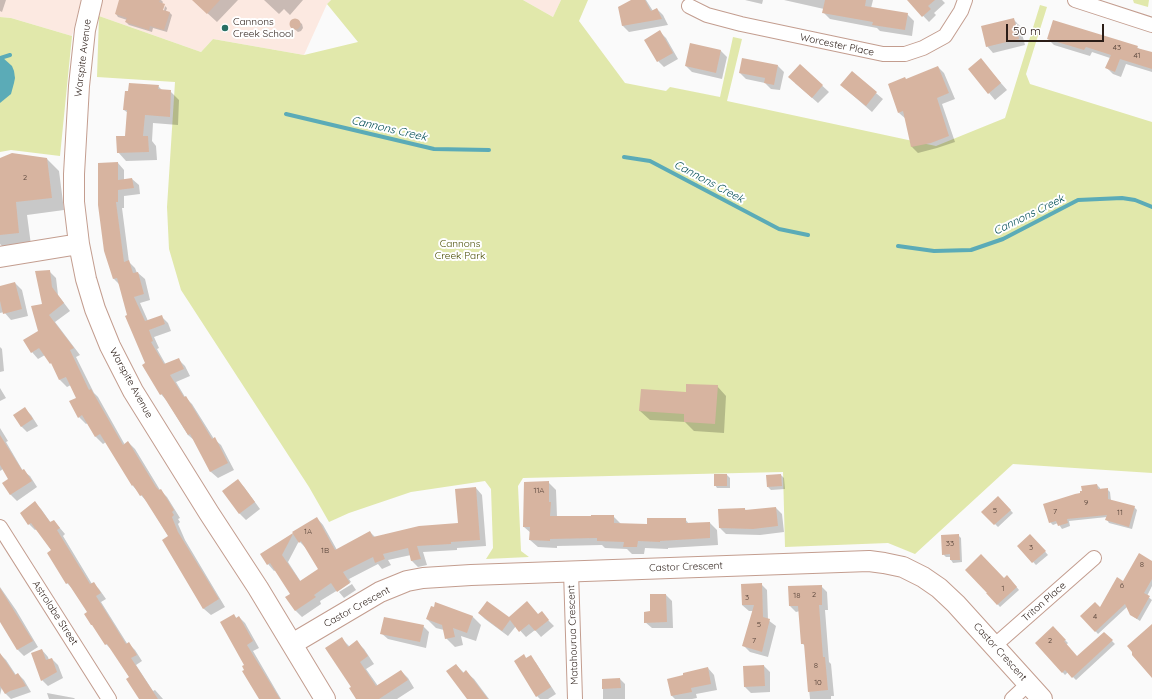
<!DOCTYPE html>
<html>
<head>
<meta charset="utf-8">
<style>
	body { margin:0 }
	#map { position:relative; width:1152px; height:699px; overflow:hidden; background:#fafafa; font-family:Quicksand,sans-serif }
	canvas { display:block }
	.scale { position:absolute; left:1006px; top:24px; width:98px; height:18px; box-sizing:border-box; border:2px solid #2b1d17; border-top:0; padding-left:5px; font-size:12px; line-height:14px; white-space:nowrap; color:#2b1d17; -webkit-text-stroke:3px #fff; paint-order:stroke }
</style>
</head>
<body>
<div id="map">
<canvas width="1152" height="699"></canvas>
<div class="scale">50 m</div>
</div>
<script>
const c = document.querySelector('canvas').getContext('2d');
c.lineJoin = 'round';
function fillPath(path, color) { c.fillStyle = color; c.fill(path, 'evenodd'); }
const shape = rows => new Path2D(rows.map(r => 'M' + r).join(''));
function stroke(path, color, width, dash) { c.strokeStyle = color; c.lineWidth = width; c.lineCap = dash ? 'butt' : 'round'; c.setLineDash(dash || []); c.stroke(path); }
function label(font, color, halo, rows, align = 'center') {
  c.font = font + ' Quicksand,sans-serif'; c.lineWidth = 4; c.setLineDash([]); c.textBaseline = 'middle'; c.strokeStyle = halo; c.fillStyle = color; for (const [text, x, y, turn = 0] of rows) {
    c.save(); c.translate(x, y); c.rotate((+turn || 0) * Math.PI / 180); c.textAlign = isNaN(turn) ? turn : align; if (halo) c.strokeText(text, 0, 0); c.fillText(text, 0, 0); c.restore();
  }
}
const built = shape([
	[0,0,81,0,72,36,11,18,0,17],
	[103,0,331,0,327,4,304,55,213,39,201,52,99,16],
	[523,0,561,0,553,17]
]);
const green = shape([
	[331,0,523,0,553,17,561,0,588,0,579,21,625,83,666,91,670,87,720,97,733,37,742,39,727,101,936,146,1005,118,1040,5,1047,7,1026,74,1030,84,1152,122,1152,473,1013,464,915,554,888,543,785,547,783,472,523,478,518,486,521,551,529,557,486,559,493,548,491,489,485,481,411,492,349,513,329,522,309,487,181,290,169,249,167,207,175,82,97,77,99,16,201,52,213,39,304,55,358,42,327,4],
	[1133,0,1149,0,1148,7,1134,3],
	[0,17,11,18,72,36,60,156,11,150,0,152]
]);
const water = shape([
	[0,57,2,57,12,66,14,71,15,78,14,83,11,94,0,103]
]);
const shadow = shape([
	[0,0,6,0,2,12,0,11],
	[120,0,161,0,163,2,162,4,163,15,165,6,167,8,166,11,170,13,172,15,167,32,153,28,152,32,129,25,126,22,127,20,118,17,116,14],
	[193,0,238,0,217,22],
	[264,0,303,0,290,15,284,9,279,14],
	[633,0,646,0,653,11,657,9,663,15,668,25,629,32,623,26,619,7],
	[745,0,763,0,762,4],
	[784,0,873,0,871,8,907,14,914,21,912,36,880,31,877,28,830,19,823,12,824,9],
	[908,0,942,0,945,3,934,13,936,15,929,22],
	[296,19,302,24,303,28,301,31,298,32,292,27,291,23,292,20],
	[1014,20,1020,26,1025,45,993,53,987,46],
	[660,32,666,38,678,59,664,67,658,61],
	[1048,39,1137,47,1139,49,1152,53,1152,72,1126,64,1121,77,1113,74,1107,68,1110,58,1092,52,1090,56,1054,45],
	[691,45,721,51,727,57,722,79,692,72,686,66],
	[981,60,1007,90,995,100,969,69],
	[800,65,829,92,818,103,795,83],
	[778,66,784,72,780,90,771,89,765,83,746,79,740,73],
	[938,67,944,73,955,99,942,104,955,142,937,148,918,153,912,147,906,119,899,113,906,80],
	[852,73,883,99,872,112,848,91],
	[158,86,163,91,170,91,179,100,178,125,153,123,152,141,156,146,157,160,126,161,118,152,126,136,128,113,124,110],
	[0,159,47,159,59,171,64,210,27,215,31,245,4,248,0,244],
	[118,163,124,170,124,180,132,179,139,185,140,194,124,196,124,208,122,208,129,262,135,268,137,273,138,273,145,279,150,300,140,303,148,321,161,316,168,323,171,331,154,337,159,348,157,349,166,365,179,360,185,366,190,376,176,382,185,397,192,404,214,439,221,445,234,470,218,478,211,472,195,441,188,435,167,401,161,394,146,364,128,316,120,285,114,279,105,250],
	[49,271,56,278,58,295,70,311,55,322,80,355,76,357,94,393,98,397,125,445,128,442,135,449,160,490,167,497,180,518,178,519,180,522,178,524,185,540,225,607,211,615,204,609,163,540,169,537,148,503,133,486,106,442,103,444,96,437,88,423,86,424,79,417,77,398,71,385,67,387,60,380,53,365,45,355,38,359,32,352,39,331],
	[15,283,22,290,28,316,11,320,4,312,0,313,0,287],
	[0,347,2,349,4,371,0,372],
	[717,386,726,396,724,433,694,431,685,422,650,420,640,411,687,393],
	[0,388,6,398,0,401],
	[25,409,31,415,38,426,27,432,21,426],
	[0,428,8,441,6,442,23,471,30,476,37,487,17,501,11,495,4,484,10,480,3,469,0,471],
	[727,475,730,478,730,488,717,488,715,485],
	[781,475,784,478,785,489,771,490,768,487],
	[238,481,244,487,260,509,246,520,240,514,223,491],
	[548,482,556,490,557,517,613,516,621,524,648,525,685,519,689,524,710,523,717,530,718,545,668,548,668,549,645,548,644,554,632,554,627,549,605,548,602,545,557,546,557,548,538,547,530,540,531,533,524,527],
	[1097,485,1100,488,1100,490,1107,489,1110,492,1111,501,1134,507,1137,510,1132,529,1109,523,1107,520,1107,517,1069,521,1070,526,1062,529,1058,523,1053,525,1050,522,1081,494],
	[476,488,482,495,486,546,457,548,457,550,423,552,427,565,418,567,412,561,411,555,388,560,391,565,382,569,378,564,349,579,351,582,320,601,321,604,302,617,295,610,291,594,276,570,274,571,268,564,262,555,317,518,323,525,337,550,370,532,375,537,459,524],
	[299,541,306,548,320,570,301,582,288,562],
	[998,497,1013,513,998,527,983,512],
	[35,503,41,509,51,523,54,521,65,534,63,536,92,584,93,583,99,589,106,599,101,602,128,645,129,644,135,650,142,661,136,665,153,691,155,690,163,699,140,699,130,678,112,650,106,644,89,612,73,589,67,583,52,551,37,529,35,530,29,524],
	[776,508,782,514,784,532,760,535,726,534,720,528,719,510,745,509,746,511],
	[958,535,961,538,962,562,953,563,951,560,951,557,946,557,943,554],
	[1033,538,1048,555,1036,565,1018,546],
	[1152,562,1152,586,1147,596,1152,600,1140,621,1131,615,1127,607,1098,634,1082,616,1100,609,1123,582],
	[1004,579,1010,579,1019,590,1000,607,988,593],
	[352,584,356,590,344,598,339,592],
	[761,584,767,590,768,620,776,626,768,657,750,652,744,646,753,611,749,611,742,605],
	[821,586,827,592,828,610,825,610,829,662,831,664,834,696,831,696,831,699,810,699,805,646,802,643,800,611,796,612,790,606],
	[0,587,16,610,38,647,24,656,18,650,0,616],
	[666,595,672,601,673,628,652,628,645,622,651,612],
	[479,613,509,618,539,615,547,619,554,626,541,637,535,630,526,637,516,626,508,636,485,619],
	[234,615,237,619,239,617,245,623,259,648,253,651,281,699,262,699,245,670,245,665],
	[472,616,481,625,476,641,461,636,463,645,455,647,446,638,444,630,436,628,427,619],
	[423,626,429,632,426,648,388,639,381,633],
	[1053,628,1068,643,1066,645,1077,657,1104,633,1115,644,1076,680,1068,672,1065,675,1037,643],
	[341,638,350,647,357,642,364,649,374,664,366,669,378,686,401,671,408,678,414,688,397,699,357,699,352,687],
	[42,650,48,657,49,660,52,659,58,665,63,678,48,686,42,680],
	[0,654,6,660,16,675,18,674,24,680,31,692,11,699,5,693,2,687,0,695],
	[524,656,527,659,530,656,536,663,556,694,548,699,540,699,537,696],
	[456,665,464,673,466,672,474,679,489,699,468,699],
	[764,666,770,672,770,692,751,693,745,687],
	[708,668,714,675,717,690,696,694,697,698,692,699,675,699,672,696,668,680],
	[620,679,625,684,625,699,603,699,603,680],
	[47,693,74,698,75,699,49,699]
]);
const stream = shape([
	[0,58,10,55],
	[286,114,434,149,489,150],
	[624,157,650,161,779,229,808,235],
	[898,246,934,251,971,250,1003,239,1078,200,1122,198,1135,200,1152,207]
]);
const building = shape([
	[119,0,160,0,159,2,165,4,163,10,170,12,164,30,150,26,149,30,125,22,127,18,115,14],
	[192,0,220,0,207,14],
	[631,0,645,0,651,11,657,8,662,19,622,26,618,7],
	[825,0,866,0,865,6,908,13,905,30,872,25,873,22,822,13],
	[907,0,935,0,928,6,931,9,922,17],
	[1014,18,1019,39,986,47,981,26],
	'289.5 24a5.5 5.5 0 1 1 11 0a5.5 5.5 0 1 1-11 0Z',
	[1053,20,1138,46,1137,48,1152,52,1152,69,1120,59,1115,72,1105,68,1111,55,1086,47,1084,50,1047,39],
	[660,30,673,53,657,62,644,40],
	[690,43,721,50,716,73,685,66],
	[742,58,778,65,774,85,764,83,765,78,739,73],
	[981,58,1001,83,988,94,968,69],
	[800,64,823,85,812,98,788,77],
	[938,66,949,93,937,98,949,136,931,143,911,147,903,111,898,113,888,84,905,77,906,79],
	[852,71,877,92,866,106,840,85],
	[129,83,159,85,158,89,171,90,170,117,145,115,143,136,148,136,149,152,117,153,116,136,125,136,127,110,123,110,125,91,128,91],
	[12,153,47,158,52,198,16,202,19,233,0,235,0,158],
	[118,162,118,180,132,178,134,188,118,190,118,202,116,202,124,262,129,260,133,273,138,272,144,294,134,297,145,321,162,315,165,324,149,330,153,341,151,342,164,364,179,358,184,369,170,375,184,397,186,396,212,439,215,437,228,463,210,472,190,434,188,435,162,394,160,395,142,365,145,363,125,316,127,315,117,278,113,279,104,251,98,205,98,163],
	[50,270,52,287,64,303,49,315,74,348,70,350,89,390,91,389,123,445,128,441,156,487,159,490,161,489,174,510,172,512,174,515,172,517,178,532,219,599,203,609,162,540,168,536,142,495,140,496,133,485,132,486,100,434,95,437,82,415,78,418,69,401,76,398,66,377,59,380,51,363,50,364,39,348,31,353,23,340,38,331,31,306,42,304,35,271],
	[15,282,22,309,3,314,0,301,0,286],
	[686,384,718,385,715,424,684,422,684,414,639,411,641,389,686,392],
	[25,407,33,419,21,427,13,415],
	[0,435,22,470,24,469,32,481,10,495,2,483,8,479,0,465],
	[714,474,727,474,727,486,714,486],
	[781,474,782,486,767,487,766,475],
	[238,479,255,502,239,514,222,491],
	[549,481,549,502,551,502,550,516,591,516,591,515,614,515,614,523,647,524,647,518,686,518,686,523,710,522,710,538,660,541,660,542,638,541,637,547,623,547,624,542,597,541,597,538,550,539,550,541,529,540,530,527,523,527,524,482],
	[1097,484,1098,489,1108,488,1108,499,1135,506,1129,527,1105,520,1107,515,1067,519,1068,523,1058,526,1056,521,1049,523,1043,504,1075,494,1080,493,1080,491,1082,491,1081,486],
	[476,487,480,540,451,542,451,544,417,546,421,559,411,561,408,548,383,554,385,559,375,563,373,557,343,572,350,583,337,592,331,583,314,595,316,597,295,611,285,597,290,594,270,563,267,565,260,554,293,533,292,532,317,517,335,550,370,531,373,537,419,526,458,523,455,489],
	[293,534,299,543,301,541,318,569,300,581,282,555],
	[998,496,1011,510,994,525,981,512],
	[35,501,50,522,54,520,60,528,57,530,90,584,94,582,101,593,96,596,126,644,129,642,137,655,131,658,158,699,139,699,126,679,129,677,107,644,105,645,92,625,91,625,84,614,87,612,68,583,66,584,47,553,51,550,31,523,28,525,20,513],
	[776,507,778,526,753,529,719,528,718,509,745,508,745,510],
	[959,534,960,560,950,560,950,554,942,555,941,535],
	[1030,534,1046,551,1032,563,1017,546],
	[1139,553,1152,561,1152,579,1144,593,1150,596,1137,619,1130,615,1125,604,1095,632,1080,616,1095,602,1100,607,1117,577,1123,581],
	[981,554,1004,578,1007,575,1017,587,997,605,986,593,987,593,965,570],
	[762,583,763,617,770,619,762,652,742,646,754,605,742,605,741,584],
	[822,585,822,605,819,605,823,657,825,657,828,690,808,692,804,644,801,644,798,606,789,606,788,586],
	[0,588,33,641,17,650,0,622],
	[650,594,666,594,667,622,644,623,644,612,650,611],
	[487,601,509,617,527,601,538,614,542,611,549,620,535,631,529,624,519,632,510,620,502,631,478,613],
	[435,602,473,616,467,633,453,628,455,637,445,639,442,625,426,619,431,606,434,607],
	[234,614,236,618,239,616,253,641,247,645,280,699,259,699,242,671,244,670,242,666,244,665,220,622],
	[384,617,424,625,420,642,380,634],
	[1152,624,1152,678,1132,655,1132,652,1127,646],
	[1053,626,1066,640,1064,641,1077,656,1104,632,1113,640,1072,678,1065,670,1062,673,1035,643],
	[342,637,348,647,357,640,368,656,360,662,376,686,401,670,408,680,379,699,356,699,349,688,351,687,325,648],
	[42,649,46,660,52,658,57,672,41,681,31,653],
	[0,653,15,675,18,673,26,686,10,691,5,694,0,686],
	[524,654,526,658,531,655,551,687,536,697,514,661],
	[456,664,463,673,466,670,488,699,467,699,446,671],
	[764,665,765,686,744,687,743,666],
	[708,667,711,684,691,688,692,692,671,696,667,679,683,675,683,673],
	[620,678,621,688,602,689,602,679]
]);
const street = shape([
	[1075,0,1152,25],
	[689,6,707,15,741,24,883,54,905,54,923,48,945,36,961,11,965,0],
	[0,527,109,699],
	[571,571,575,699],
	[994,646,1094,558],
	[1012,699,1028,684]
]);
const secondary = shape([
	[92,0,85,30,79,86,74,174,74,202,79,244,86,279,95,309,110,346,133,391,209,513,258,588,325,699],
	[0,257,79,244],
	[292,644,380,592,407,581,423,578,471,575,869,561,884,563,903,567,923,577,939,588,956,604,1042,699]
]);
const markers = [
	[225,28,4,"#286f64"]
];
const numberNames = [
	["43",1117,48],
	["41",1137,56],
	["2",25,178],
	["11A",539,491],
	["9",1086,503],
	["5",995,511],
	["7",1055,512],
	["11",1120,513],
	["1A",308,532],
	["33",950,544],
	["3",1031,548],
	["1B",325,551],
	["8",1142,565],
	["6",1122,586],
	["1",1003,589],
	["2",814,595],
	["18",797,596],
	["3",747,598],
	["4",1095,617],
	["5",759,625],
	["7",754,641],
	["2",1050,641],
	["8",816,666],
	["10",818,683]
];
const poiNames = [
	["Cannons",233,22],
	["Creek School",233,34]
];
const streetNames = [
	["Worcester Place",837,45,12],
	["Warspite Avenue",83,58,-83],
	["Warspite Avenue",131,383,61],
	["Castor Crescent",686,567,-2],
	["Triton Place",1044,602,-41],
	["Castor Crescent",357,607,-29],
	["Astrolabe Street",55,613,57],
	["Matahourua Crescent",573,635,-92],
	["Castor Crescent",1000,652,48]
];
const parkNames = [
	["Cannons",460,244],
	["Creek Park",460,256]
];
const waterNames = [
	["Cannons Creek",389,129,13],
	["Cannons Creek",709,182,28],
	["Cannons Creek",1029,215,-26]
];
fillPath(built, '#fce9e1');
fillPath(green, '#e1e8ab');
fillPath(water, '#5babb7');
fillPath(shadow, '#0003');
stroke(stream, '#5babb7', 4);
fillPath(building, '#d7b4a0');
stroke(street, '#c39d8f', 16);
stroke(secondary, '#c39d8f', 22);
stroke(street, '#fff', 14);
stroke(secondary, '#fff', 20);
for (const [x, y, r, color] of markers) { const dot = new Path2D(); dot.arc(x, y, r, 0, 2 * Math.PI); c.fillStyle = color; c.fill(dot); stroke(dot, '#fff', 1.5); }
label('8px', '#564339', null, numberNames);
label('10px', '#2b1d17', '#fff', poiNames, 'left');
label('10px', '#2b1d17', '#fff', streetNames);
label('10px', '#494d04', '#fff', parkNames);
label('italic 11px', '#004c55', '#fff', waterNames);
</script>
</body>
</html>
